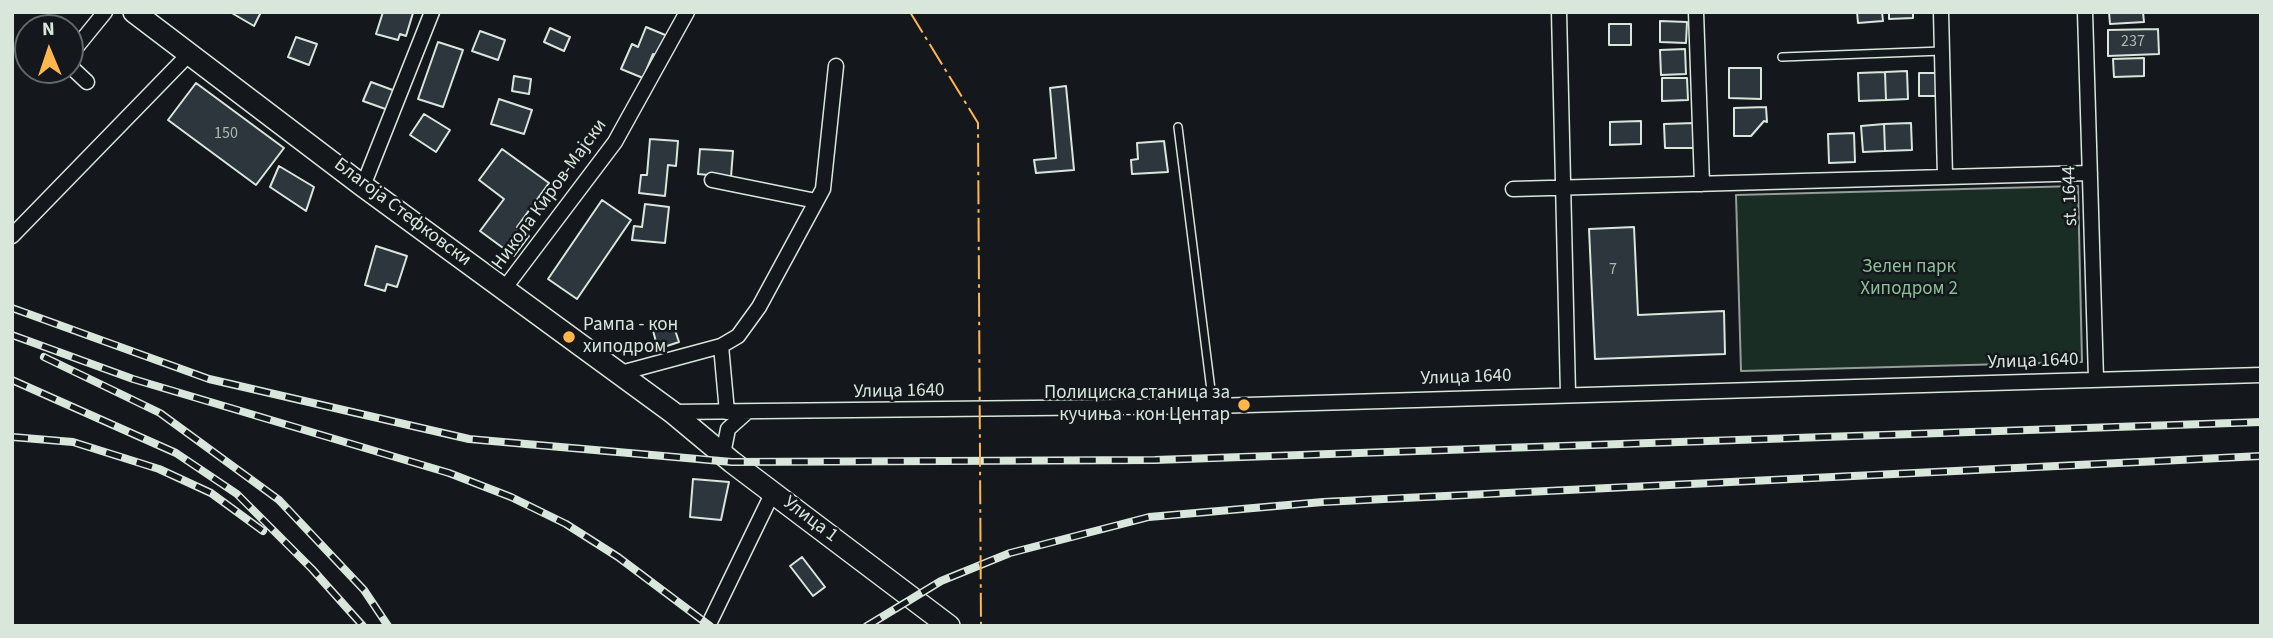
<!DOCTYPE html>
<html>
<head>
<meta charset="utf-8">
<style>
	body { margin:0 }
	#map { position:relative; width:2273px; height:638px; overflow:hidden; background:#14181c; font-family:"Source Sans 3",sans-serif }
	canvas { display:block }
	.frame { position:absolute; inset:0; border:14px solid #d8e6dc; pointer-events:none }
	.north { position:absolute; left:14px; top:14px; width:70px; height:70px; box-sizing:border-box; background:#14181c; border:2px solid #626a69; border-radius:50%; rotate:358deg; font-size:19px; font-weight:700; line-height:28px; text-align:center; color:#d8e6dc }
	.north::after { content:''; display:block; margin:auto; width:24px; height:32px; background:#ffb74d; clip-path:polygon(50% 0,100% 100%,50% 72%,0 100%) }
</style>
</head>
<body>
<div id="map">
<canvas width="2273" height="638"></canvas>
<div class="frame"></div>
<div class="north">N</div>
</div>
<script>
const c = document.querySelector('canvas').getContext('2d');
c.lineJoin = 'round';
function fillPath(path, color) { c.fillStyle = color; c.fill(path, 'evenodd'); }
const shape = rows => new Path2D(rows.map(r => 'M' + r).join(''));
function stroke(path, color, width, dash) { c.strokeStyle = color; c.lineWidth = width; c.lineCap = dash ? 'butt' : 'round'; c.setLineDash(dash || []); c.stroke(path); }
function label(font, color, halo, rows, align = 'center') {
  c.font = font + ' "Source Sans 3",sans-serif'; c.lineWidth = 5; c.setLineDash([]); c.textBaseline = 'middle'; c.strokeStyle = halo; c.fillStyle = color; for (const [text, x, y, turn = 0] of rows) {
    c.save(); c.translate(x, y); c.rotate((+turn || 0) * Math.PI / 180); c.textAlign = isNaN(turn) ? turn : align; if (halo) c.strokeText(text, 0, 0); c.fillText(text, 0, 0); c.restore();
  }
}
const green = shape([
	[2078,186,2082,362,1741,371,1736,195,2078,186]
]);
const building = shape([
	[230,12,261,12,254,26,230,12],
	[383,12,413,13,406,36,400,34,398,40,376,34,383,12],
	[1857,12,1882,12,1883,21,1858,23,1857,12],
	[1889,12,1913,12,1913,18,1889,19,1889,12],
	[2109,12,2143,12,2144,22,2110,24,2109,12],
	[1660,21,1687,22,1686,43,1660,42,1660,21],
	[1609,24,1631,24,1631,45,1609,45,1609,24],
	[646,27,670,37,661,58,653,54,643,78,621,69,632,44,638,47,646,27],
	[550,28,570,37,564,51,544,42,550,28],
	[2158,29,2159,54,2108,56,2108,30,2158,29],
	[480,31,505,40,498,60,472,51,480,31],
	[296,37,317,44,309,65,288,57,296,37],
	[438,42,463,50,443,107,418,99,438,42],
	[1685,49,1686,74,1661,75,1660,50,1685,49],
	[2144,58,2144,76,2114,77,2113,59,2144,58],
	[1729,68,1761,68,1761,99,1729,98,1729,68],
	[1907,71,1908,99,1886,100,1885,72,1907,71],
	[1885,72,1886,100,1859,101,1858,73,1885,72],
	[1919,73,1937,73,1938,96,1919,96,1919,73],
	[514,76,531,79,529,94,512,91,514,76],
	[1662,78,1687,78,1688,100,1662,101,1662,78],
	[371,82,398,92,391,111,363,101,371,82],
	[196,83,284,148,256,185,168,120,196,83],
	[1066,86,1074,170,1036,173,1034,160,1056,158,1050,88,1066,86],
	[499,99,532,110,524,134,491,124,499,99],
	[1766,107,1767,122,1764,121,1751,136,1734,136,1734,108,1766,107],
	[424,114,450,130,436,152,410,135,424,114],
	[1641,121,1641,144,1610,145,1610,122,1641,121],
	[1694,123,1694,148,1665,148,1664,124,1694,123],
	[1911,123,1912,150,1885,151,1884,124,1911,123],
	[1884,124,1885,151,1863,152,1861,126,1884,124],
	[1854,133,1855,162,1829,163,1828,134,1854,133],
	[650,139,678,141,676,166,668,165,665,196,639,193,641,175,647,175,650,139],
	[1164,141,1168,172,1132,174,1131,160,1138,159,1137,143,1164,141],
	[502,149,549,183,517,227,529,236,514,256,480,231,504,199,479,180,502,149],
	[700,149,733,151,731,177,698,174,700,149],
	[279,166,314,187,306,211,270,187,279,166],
	[602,200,631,220,577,299,548,279,602,200],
	[645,204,669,207,665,243,632,240,634,226,642,227,645,204],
	[1634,227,1638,315,1724,311,1725,354,1595,359,1589,229,1634,227],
	[376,246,407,256,397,287,387,284,385,291,365,285,376,246],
	[672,321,679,342,658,349,652,327,672,321],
	[693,479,729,482,721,520,690,517,693,479],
	[802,557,825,587,813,596,790,566,802,557]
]);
const service = shape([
	[1782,57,1942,51],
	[1178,127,1213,406]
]);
const minor = shape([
	[1559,12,1568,394],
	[1696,12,1702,184],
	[1941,12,1945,177],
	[2085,12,2096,379],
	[70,55,105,12],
	[70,66,87,82],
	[712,180,816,201],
	[363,186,432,12],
	[1513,189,2090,173],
	[12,236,191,52],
	[504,289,615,142,687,12],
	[721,346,727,412],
	[617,374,721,346,738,336,759,307,823,189,836,66],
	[672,412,1213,406,2261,375],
	[723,454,728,429,747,412],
	[708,626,773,492]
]);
const secondary = shape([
	[134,12,363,186,672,412,732,462,949,626]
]);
const rail = shape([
	[12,308,209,379,469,439,732,462,1155,460,2261,422],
	[12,335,133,379,449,473,511,497,566,524,618,557,710,626],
	[44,357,160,413,279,500,364,590,388,626],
	[12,380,176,453,237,494,312,569,363,626],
	[12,437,73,442,159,469,211,493,263,531],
	[867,626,941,581,1010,553,1149,517,1323,502,2261,456]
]);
const power = shape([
	[910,12,978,123,981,626]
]);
const markers = [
	[569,337,7,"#ffb74d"],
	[1244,405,7,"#ffb74d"]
];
const numberNames = [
	["237",2133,42],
	["150",226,134],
	["7",1613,270]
];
const streetNames = [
	["Никола Киров-Мајски",550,195,-54],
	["st. 1644",2071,196,-92],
	["Благоја Стефковски",402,213,37],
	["Улица 1640",2033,362,-2],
	["Улица 1640",1466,378,-2],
	["Улица 1640",899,392,-1],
	["Улица 1",810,520,37]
];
const parkNames = [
	["Зелен парк",1909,268],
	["Хиподром 2",1909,290]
];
const poiNames = [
	["Рампа - кон",583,326],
	["хиподром",583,348],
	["Полициска станица за",1230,394,"right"],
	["кучиња - кон Центар",1230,416,"right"]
];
fillPath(green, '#1a2d24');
stroke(green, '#939e99', 2);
fillPath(building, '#2c363c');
stroke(building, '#d8e6dc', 2);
stroke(service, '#d8e6dc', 10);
stroke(minor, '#d8e6dc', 17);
stroke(secondary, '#d8e6dc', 24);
stroke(service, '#14181c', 7);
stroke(minor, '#14181c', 14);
stroke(secondary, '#14181c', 21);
stroke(rail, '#d8e6dc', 8);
stroke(rail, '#14181c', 5, [16]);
stroke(power, '#ffb74d', 2, [24, 5, 3.5, 5]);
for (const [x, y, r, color] of markers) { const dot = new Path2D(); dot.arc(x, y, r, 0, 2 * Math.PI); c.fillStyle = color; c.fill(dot); stroke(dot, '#14181c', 2.5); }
label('16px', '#adbab4', null, numberNames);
label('19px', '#d8e6dc', '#14181c', streetNames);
label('19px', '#8ac095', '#14181c', parkNames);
label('19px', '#d8e6dc', '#14181c', poiNames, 'left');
</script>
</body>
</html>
